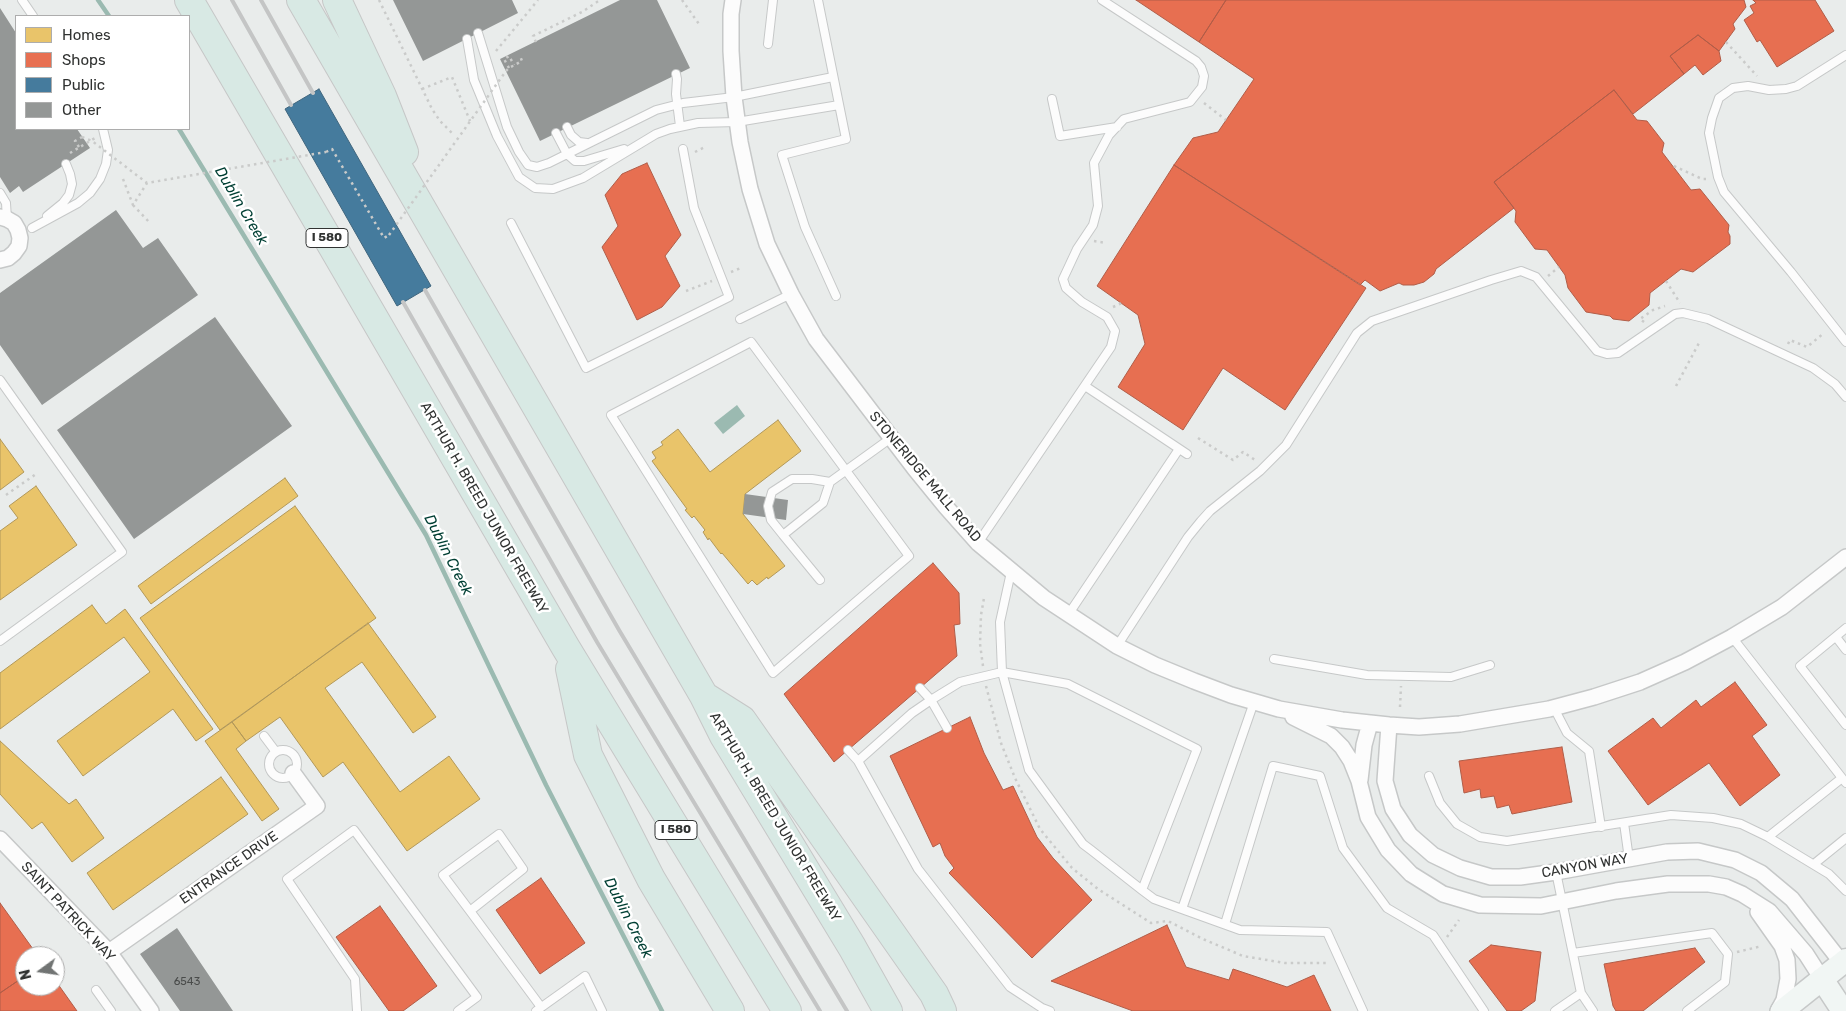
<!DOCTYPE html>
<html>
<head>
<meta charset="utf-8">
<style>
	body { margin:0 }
	#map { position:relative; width:1846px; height:1011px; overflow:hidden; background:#e9eceb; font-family:Rubik,sans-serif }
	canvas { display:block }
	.legend { position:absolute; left:15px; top:15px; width:175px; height:115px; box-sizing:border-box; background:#fff; border:1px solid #adadad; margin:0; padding:6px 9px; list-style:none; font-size:15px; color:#313332 }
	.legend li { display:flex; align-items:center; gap:10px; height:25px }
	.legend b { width:25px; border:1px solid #adadad }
	.north { position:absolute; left:15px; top:946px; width:50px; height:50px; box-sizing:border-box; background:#fff; border:1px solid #adadad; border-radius:50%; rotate:256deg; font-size:14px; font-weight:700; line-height:20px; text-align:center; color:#313332 }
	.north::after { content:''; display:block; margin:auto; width:18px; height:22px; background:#717473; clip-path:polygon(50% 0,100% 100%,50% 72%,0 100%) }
</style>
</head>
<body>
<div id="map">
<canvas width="1846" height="1011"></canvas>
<ul class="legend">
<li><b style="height:14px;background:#e9c46a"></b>Homes</li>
<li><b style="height:14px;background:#e76f51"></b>Shops</li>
<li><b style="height:14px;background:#457b9d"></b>Public</li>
<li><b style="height:14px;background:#949796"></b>Other</li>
</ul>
<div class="north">N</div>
</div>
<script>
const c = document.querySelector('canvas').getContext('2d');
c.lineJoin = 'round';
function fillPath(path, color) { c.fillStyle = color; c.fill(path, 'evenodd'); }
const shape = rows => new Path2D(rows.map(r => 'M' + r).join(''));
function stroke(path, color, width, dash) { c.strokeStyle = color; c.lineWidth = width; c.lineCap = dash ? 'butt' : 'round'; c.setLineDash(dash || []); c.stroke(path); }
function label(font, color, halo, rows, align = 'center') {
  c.font = font + ' Rubik,sans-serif'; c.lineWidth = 5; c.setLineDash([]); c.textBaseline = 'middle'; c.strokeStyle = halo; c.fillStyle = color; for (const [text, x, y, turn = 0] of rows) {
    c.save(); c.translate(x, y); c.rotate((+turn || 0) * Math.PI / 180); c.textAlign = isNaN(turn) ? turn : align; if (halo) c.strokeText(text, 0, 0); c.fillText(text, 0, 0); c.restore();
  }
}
const water = shape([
	[737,405,745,416,723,434,714,423]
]);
const homes = shape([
	[778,420,801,451,745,494,743,514,785,566,768,579,767,577,757,585,752,580,748,584,722,553,721,554,709,538,708,540,703,532,705,530,694,516,692,518,685,510,687,509,652,461,656,458,652,452,663,445,661,442,678,429,710,472,778,420],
	[0,439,24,472,0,490,0,439],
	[285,478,298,496,151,604,138,586,285,478],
	[36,486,77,545,0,600,0,531,18,518,9,506,36,486],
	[295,506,376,618,220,730,140,618,295,506],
	[92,605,106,624,125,609,213,729,196,741,173,709,83,776,57,741,150,672,124,637,0,729,0,673,92,605],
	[368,623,436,717,413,733,362,662,325,688,400,792,449,756,480,799,407,851,343,762,323,777,280,717,246,741,232,722,368,623],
	[232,722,246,741,236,749,279,809,262,821,205,741,232,722],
	[0,741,69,804,76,799,104,838,72,862,42,822,32,829,0,794,0,741],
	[221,777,248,814,113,910,87,873,221,777]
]);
const shops = shape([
	[1136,0,1226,0,1199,42,1136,0],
	[1226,0,1744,0,1746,7,1733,24,1735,29,1719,51,1698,35,1670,56,1684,74,1633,114,1614,90,1494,182,1514,208,1436,269,1434,274,1424,282,1414,285,1403,285,1399,283,1380,291,1365,280,1360,285,1174,165,1193,138,1218,132,1254,79,1199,42,1226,0],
	[1753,0,1815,0,1834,31,1777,67,1760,40,1757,42,1744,20,1754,13,1750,6,1756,3,1753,0],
	[1698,35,1719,51,1721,61,1703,75,1695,65,1684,74,1670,56,1698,35],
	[1614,90,1637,120,1647,121,1664,143,1662,152,1691,190,1700,189,1729,225,1728,232,1730,236,1730,244,1693,272,1681,269,1650,293,1649,305,1629,321,1613,319,1610,316,1586,312,1568,288,1565,275,1547,250,1535,249,1515,222,1516,211,1494,182,1614,90],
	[647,163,681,235,665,256,680,286,662,307,637,320,602,247,618,226,605,195,622,174,647,163],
	[1174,165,1366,288,1285,410,1223,368,1183,430,1118,387,1145,344,1138,315,1097,286,1174,165],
	[933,563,959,593,960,624,954,625,957,656,834,762,784,694,933,563],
	[1735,682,1767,725,1752,736,1780,775,1740,806,1709,763,1648,805,1608,751,1653,718,1661,728,1696,700,1701,707,1735,682],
	[970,717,984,753,1003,790,1013,786,1037,837,1053,858,1092,900,1032,958,949,873,954,868,945,856,940,843,933,847,890,756,970,717],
	[1562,747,1572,802,1512,814,1509,805,1497,808,1494,796,1481,798,1480,789,1464,793,1459,761,1562,747],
	[541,878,585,943,540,974,496,910,541,878],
	[0,903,38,956,25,956,25,976,0,993,0,903],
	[380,906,437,986,403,1011,389,1011,336,937,380,906],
	[1167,925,1186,967,1229,980,1233,969,1287,987,1314,975,1331,1011,1133,1011,1051,981,1167,925],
	[1491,945,1541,952,1535,1001,1521,1011,1507,1011,1469,961,1491,945],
	[1695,948,1705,962,1643,1011,1616,1011,1613,1006,1604,964,1695,948],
	[25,976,25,986,55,986,55,980,77,1011,0,1011,0,993,25,976]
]);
const public = shape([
	[319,89,431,286,397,306,285,109,319,89]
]);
const stream = shape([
	[98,0,109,16],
	[179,129,426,535,546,785,662,1011]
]);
const building = shape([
	[393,0,512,0,518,13,423,61],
	[620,0,657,0,690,68,540,141,500,59],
	[0,8,16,33,16,129,77,129,90,148,23,192,19,186,10,193,0,177],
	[116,210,143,248,158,238,198,295,42,405,0,345,0,293],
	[215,317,292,426,134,539,57,430],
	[745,494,788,500,786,520,743,514],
	[177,928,233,1011,180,1011,140,954]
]);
const path = shape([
	[379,0,432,109,440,121,453,134],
	[682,0,699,24],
	[536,42,533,36,582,12,600,0],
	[1726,42,1757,76],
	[496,51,538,0],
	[509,68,504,59,509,56,514,65],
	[506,71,509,68,522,61,520,56],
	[422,89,452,77,470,121],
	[1204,103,1226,120],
	[79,147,75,141,82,137],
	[326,152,332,149,384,238,389,235],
	[695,152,705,147],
	[70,153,95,138],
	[1674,166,1702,179,1706,179],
	[123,179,133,205,147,183],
	[133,205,150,223],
	[1094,241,1106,243],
	[731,272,743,267],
	[1548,276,1559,267],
	[1666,281,1680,303],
	[686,291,712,281],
	[1113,307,1122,303],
	[1644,322,1640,319,1653,310,1665,306],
	[1788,344,1790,340,1807,347,1824,333],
	[1676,386,1699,343],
	[1198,438,1233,460,1243,452,1255,460],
	[6,495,36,474],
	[983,666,980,644,981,615,984,598],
	[986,686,1001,743,1015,778,1040,829,1072,868,1098,889,1151,923,1168,921,1203,939,1243,956,1285,963,1329,963],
	[1400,707,1401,686],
	[1447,937,1459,920],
	[1737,952,1762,946]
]);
const service = shape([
	[22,0,33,16],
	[818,0,846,139,782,155,805,227,836,296],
	[478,33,507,127,519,152,528,165,537,167,549,163,656,110,683,103,734,97,833,77],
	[467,39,474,80,497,136,519,177,535,188,553,189,583,178,656,134,670,129,698,123,737,122,839,105],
	[768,44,773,0],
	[1846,55,1797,86,1786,89,1769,90,1748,86,1733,88,1719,98,1712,118,1709,133,1718,177,1724,192,1791,272,1846,342],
	[676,74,677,79,676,94,680,126],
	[1052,99,1060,136,1117,127],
	[567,127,571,135,579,142,587,143],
	[556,133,567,154,575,161,584,161,624,149],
	[0,193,6,203,7,219],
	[47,216,63,203,69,195,72,184,70,174,66,164],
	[511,223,586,368,729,297,694,208,683,149],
	[32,228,78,203,90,193,100,179,106,164,108,150,103,129],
	[740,319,791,294],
	[751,342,909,556,773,673,611,415,751,342],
	[0,380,122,552,0,641],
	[1085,386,1187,454],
	[830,482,823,503,783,535,771,520,768,506,772,492,792,479,812,479,830,482,891,438],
	[783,535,820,580],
	[978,543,1111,347,1115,331,1107,317,1082,302,1066,288,1063,279,1077,249,1093,225,1098,206,1094,163,1109,135,1124,119,1190,102,1202,87,1204,76,1201,67,1196,61,1102,0],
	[1068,615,1179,449],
	[1846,628,1800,666,1846,725],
	[1732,637,1846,783],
	[1836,637,1846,650],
	[1117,646,1188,537,1201,521,1210,511,1260,471,1286,445,1357,333,1372,321,1491,280,1521,271,1536,277,1597,351,1607,354,1618,353,1675,314,1683,313,1708,319,1813,368,1835,384,1846,397],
	[1274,659,1367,675,1451,677,1490,665],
	[920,688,931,700,947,728],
	[1554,708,1567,733,1589,751,1601,827],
	[264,736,276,752],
	[848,750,858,761,912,713,931,700,960,682,1002,672,1000,622,1011,572],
	'269 764a14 14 0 1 1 28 0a14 14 0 1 1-28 0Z',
	[858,761,918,869,1010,987,1042,1008,1050,1011],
	[1429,776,1440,803,1457,824,1480,837,1507,841,1671,815,1713,818,1741,824,1768,837,1829,874,1846,891],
	[1624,823,1629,859],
	[1768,837,1842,778],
	[1814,864,1846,838],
	[1142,890,1197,749,1068,684,1002,672,1029,770,1083,844,1091,850,1142,890,1154,899,1240,930,1327,932,1363,1011],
	[1182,909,1254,702],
	[470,911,523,869,499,834,443,875,470,911,541,1007],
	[1225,924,1273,766,1320,776,1343,848,1387,908,1433,935,1484,1011],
	[1573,953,1712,933,1728,954,1725,982,1687,1011],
	[96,990,111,1011],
	[1581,993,1593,1011],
	[357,1011,355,979,287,879,354,830,477,997,458,1011],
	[536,1011,585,976,602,1011],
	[1555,1011,1581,993,1556,872]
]);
const minor = shape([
	[733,0,731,14,731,51,734,97,740,142,750,189,767,244,791,294,816,339,915,469,946,507,978,543,1044,598,1117,646,1155,665,1194,681,1231,695,1279,709,1342,720,1389,725,1419,727,1460,724,1549,709,1594,697,1640,682,1685,662,1732,637,1782,607,1846,557],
	[0,217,7,219,14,223,18,230,20,238,19,246,14,253,8,258,0,260],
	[1293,717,1331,736,1342,747,1351,761,1359,781,1368,817,1388,850,1411,874,1443,894,1480,905,1541,906,1616,891,1668,884,1709,884,1726,887,1742,894,1769,911,1806,954,1822,979],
	[1389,725,1385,781,1393,809,1410,835,1433,855,1460,868,1491,877,1520,877,1556,872,1667,852,1698,851,1735,860,1761,873,1792,899,1842,963],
	[1360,780,1364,745,1370,723],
	[0,839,109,952,151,1011],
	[1758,912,1782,946,1787,960,1788,979,1784,1000,1778,1011],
	[109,952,317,806,293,773]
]);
const secondary = shape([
	[1822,979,1843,1011],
	[1782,1011,1846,960]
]);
const motorway = shape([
	[189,0,566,648,787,1011],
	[301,0,704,696,724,736,852,947,888,1011],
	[337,0,382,96,404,152],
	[570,669,588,755,651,879,730,1011],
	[704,696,742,720,934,994,942,1011]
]);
const rail = shape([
	[232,0,291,105],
	[261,0,313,93],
	[425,290,619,630,847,1011],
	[403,302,597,642,820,1011]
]);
const pathBridge = shape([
	[82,137,92,141,147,183,326,152],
	[389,235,506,71]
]);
const numberNames = [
	["6543",187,982]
];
const shields = [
	[327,238,42],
	[676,830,42]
];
const shieldNames = [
	["I 580",327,238],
	["I 580",676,830]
];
const streetNames = [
	["STONERIDGE MALL ROAD",925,477,50],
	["ARTHUR H. BREED JUNIOR FREEWAY",484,508,60],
	["ARTHUR H. BREED JUNIOR FREEWAY",775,817,59],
	["CANYON WAY",1585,866,-10],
	["ENTRANCE DRIVE",229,868,-35],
	["SAINT PATRICK WAY",68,912,47]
];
const waterNames = [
	["Dublin Creek",241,206,59],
	["Dublin Creek",448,555,63],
	["Dublin Creek",628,918,63]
];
fillPath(water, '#9bbab1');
fillPath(homes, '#e9c46a');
stroke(homes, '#b29859', 1);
fillPath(shops, '#e76f51');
stroke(shops, '#b05d48', 1);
fillPath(public, '#457b9d');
stroke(public, '#3f657d', 1);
stroke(stream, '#9bbab1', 4.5);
fillPath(building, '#949796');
stroke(service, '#c6c8c8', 10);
stroke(minor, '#c6c8c8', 18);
stroke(secondary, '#c6c8c8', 25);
stroke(motorway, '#c6c7c7', 30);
stroke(path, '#cacbca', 2.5, [2.5, 4]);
stroke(service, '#fcfcfc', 8);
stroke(minor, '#fcfcfc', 15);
stroke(secondary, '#f1f6f4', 22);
stroke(motorway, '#d8e9e4', 28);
stroke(rail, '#c4c5c5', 4);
stroke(pathBridge, '#cacbca', 2.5, [2.5, 4]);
label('11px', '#4a4c4b', null, numberNames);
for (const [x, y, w] of shields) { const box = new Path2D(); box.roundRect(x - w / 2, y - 9.5, w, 19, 4); c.fillStyle = '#fff'; c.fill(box); stroke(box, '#313332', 1); }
label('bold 12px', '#313332', null, shieldNames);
label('14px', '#313332', '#fff', streetNames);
label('italic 15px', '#003f33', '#fff', waterNames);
</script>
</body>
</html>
